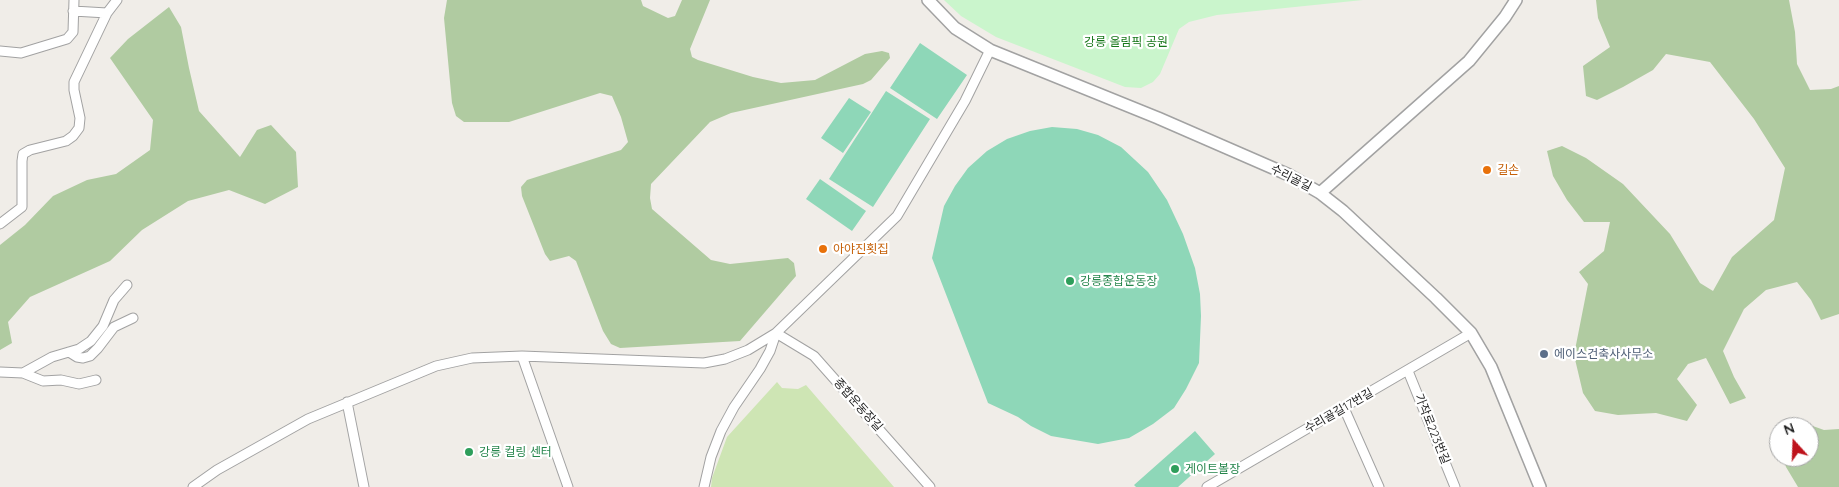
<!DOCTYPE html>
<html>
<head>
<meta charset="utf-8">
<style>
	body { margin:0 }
	#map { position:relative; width:1839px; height:487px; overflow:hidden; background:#f0ede8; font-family:Quicksand,sans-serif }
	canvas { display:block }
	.north { position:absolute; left:1769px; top:417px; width:50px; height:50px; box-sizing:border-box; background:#fff; border:1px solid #a6a6a6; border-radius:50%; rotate:340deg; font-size:14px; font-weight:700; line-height:20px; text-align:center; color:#212121 }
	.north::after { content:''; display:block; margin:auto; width:18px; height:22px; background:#be131c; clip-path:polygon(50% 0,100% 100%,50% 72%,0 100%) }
</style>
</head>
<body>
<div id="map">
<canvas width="1839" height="487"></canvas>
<div class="north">N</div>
</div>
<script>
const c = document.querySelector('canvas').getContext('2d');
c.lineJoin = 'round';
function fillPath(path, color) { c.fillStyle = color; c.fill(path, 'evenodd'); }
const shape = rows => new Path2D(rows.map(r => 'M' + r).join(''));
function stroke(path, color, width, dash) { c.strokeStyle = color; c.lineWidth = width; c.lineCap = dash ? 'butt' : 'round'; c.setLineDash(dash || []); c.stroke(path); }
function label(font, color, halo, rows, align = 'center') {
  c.font = font + ' Quicksand,"Noto Sans KR",sans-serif'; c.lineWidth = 4.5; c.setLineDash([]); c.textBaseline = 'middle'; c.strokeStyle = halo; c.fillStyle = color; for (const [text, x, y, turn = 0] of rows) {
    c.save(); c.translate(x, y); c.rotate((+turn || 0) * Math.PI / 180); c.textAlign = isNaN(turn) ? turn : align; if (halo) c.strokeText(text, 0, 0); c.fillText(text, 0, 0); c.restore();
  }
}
const grass = shape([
	[777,382,782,388,798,389,806,385,894,487,711,487,712,478,727,437]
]);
const forest = shape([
	[447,0,641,0,643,6,668,18,675,16,682,0,710,0,690,49,692,57,698,60,753,77,781,83,815,80,865,54,882,51,889,53,890,58,871,80,863,84,731,113,710,122,651,184,650,198,652,209,711,260,730,264,788,258,794,263,796,276,740,341,620,348,611,344,603,331,576,261,569,256,550,261,545,254,522,196,521,187,527,180,621,150,628,142,621,117,612,96,600,93,509,122,464,122,456,116,452,103,444,18],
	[1596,0,1789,0,1795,32,1797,64,1810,90,1831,89,1839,86,1839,314,1821,320,1811,300,1797,282,1766,290,1744,309,1723,351,1734,377,1746,398,1730,404,1706,358,1688,364,1677,379,1697,405,1687,421,1656,413,1618,415,1595,411,1583,393,1574,355,1588,284,1579,272,1604,251,1610,222,1584,222,1567,200,1553,176,1547,151,1562,146,1586,158,1623,184,1670,234,1700,283,1713,291,1732,257,1774,220,1785,168,1754,119,1710,62,1666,54,1653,70,1623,87,1597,100,1586,96,1583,66,1610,47,1598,18],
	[169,7,181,27,189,68,199,111,240,157,257,130,271,125,296,152,298,187,265,204,229,190,188,201,142,230,110,261,30,297,8,322,12,343,0,350,0,245,25,225,53,196,87,180,116,174,150,150,153,120,110,58,128,39],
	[1810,425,1824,430,1839,429,1839,487,1798,487,1786,467,1783,457,1809,457,1809,427,1786,427]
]);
const park = shape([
	[944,0,1363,0,1217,15,1189,22,1179,29,1160,74,1153,82,1141,88,1125,87,996,37,961,16]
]);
const pitch = shape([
	[920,43,967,75,937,119,890,88],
	[886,91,930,119,873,207,829,179],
	[849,98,871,112,843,153,821,138],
	[1052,127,1077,129,1098,135,1121,147,1148,172,1167,200,1183,234,1195,268,1200,294,1201,316,1199,363,1186,389,1174,408,1153,424,1129,438,1098,444,1051,436,1031,426,1018,417,988,403,932,258,944,206,955,186,968,168,987,151,1007,139,1030,131],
	[820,179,866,211,852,231,806,199],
	[1195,431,1215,454,1178,487,1136,487,1134,485]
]);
const minor = shape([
	[73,11,107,13],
	[0,51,21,53,67,39,73,32,74,0],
	[0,224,22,207,22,161,23,154,30,150,66,141,73,136,79,128,80,118,74,90,74,82,107,13,117,0],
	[69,352,77,357,83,358,90,356,98,348,114,327,133,318],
	[522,356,568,487],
	[1408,371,1455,487],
	[0,372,23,373,52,357,79,349,91,341,103,326,114,300,127,285],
	[23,373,43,381,61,380,79,384,96,380],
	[347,402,364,487],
	[1344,408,1379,487],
	[193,487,217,470,308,419,436,366,472,358,522,356,704,363,725,359,748,350,776,333,897,216,965,101,990,50],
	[704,487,711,457,721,431,734,407,760,369,770,351,776,333,814,356,930,487],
	[1207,487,1471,333]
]);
const tertiary = shape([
	[928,0,955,28,990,50,1158,118,1289,175,1320,193,1343,211,1436,298,1471,333,1491,367,1540,487],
	[1320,193,1469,61,1505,17,1516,0]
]);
const markers = [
	[1487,170,5,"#e8710a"],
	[823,249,5,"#e8710a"],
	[1070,281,5,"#2e9e5b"],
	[1544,354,5,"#5c6f8a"],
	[469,452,5,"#2e9e5b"],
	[1175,469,5,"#2e9e5b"]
];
const parkNames = [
	["강릉 올림픽 공원",1126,42]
];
const foodNames = [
	["길손",1497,170],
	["아야진횟집",833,249]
];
const streetNames = [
	["수리골길",1291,178,27],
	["종합운동장길",858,405,48],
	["수리골길17번길",1339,411,-30],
	["가작로223번길",1432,429,68]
];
const leisureNames = [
	["강릉종합운동장",1080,281],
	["강릉 컬링 센터",479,452],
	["게이트볼장",1185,469]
];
const serviceNames = [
	["에이스건축사사무소",1554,354]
];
fillPath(grass, '#cee5b4');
fillPath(forest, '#b0cba1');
fillPath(park, '#caf5cc');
fillPath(pitch, '#8ed7b8');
stroke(minor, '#a2a2a2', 11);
stroke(tertiary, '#a2a2a2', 14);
stroke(minor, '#fff', 9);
stroke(tertiary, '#fff', 11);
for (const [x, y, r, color] of markers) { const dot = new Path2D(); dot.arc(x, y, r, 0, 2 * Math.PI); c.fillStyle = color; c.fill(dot); stroke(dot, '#fff', 2); }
label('12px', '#17771a', '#fff', parkNames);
label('12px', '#c56008', '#fff', foodNames, 'left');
label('12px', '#212121', '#fff', streetNames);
label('12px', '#27864d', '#fff', leisureNames, 'left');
label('12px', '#4e5e75', '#fff', serviceNames, 'left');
</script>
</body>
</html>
